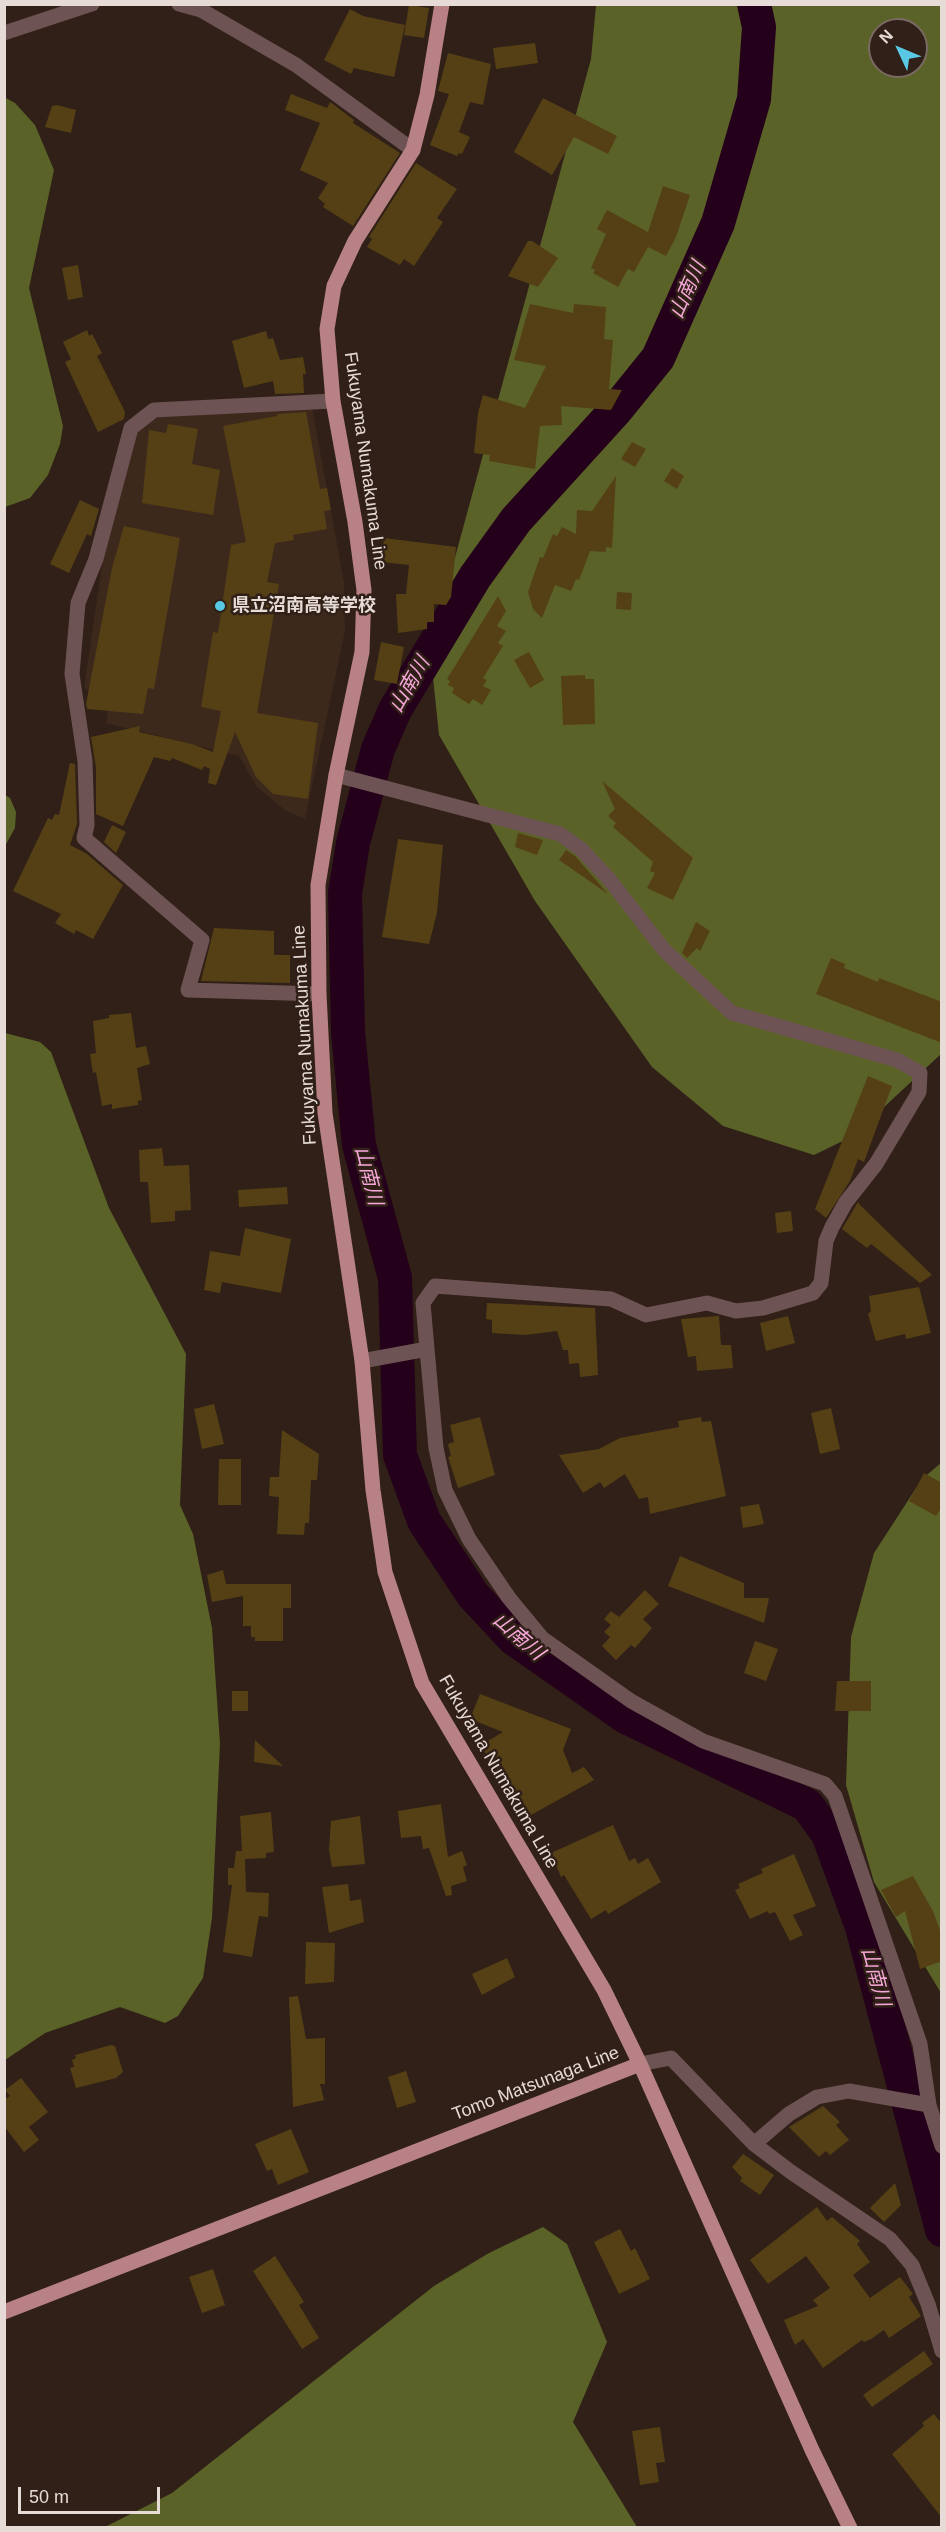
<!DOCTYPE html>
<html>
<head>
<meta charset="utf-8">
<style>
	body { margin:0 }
	#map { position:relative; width:946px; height:2532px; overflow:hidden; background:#302017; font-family:Helvetica,sans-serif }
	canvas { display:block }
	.frame { position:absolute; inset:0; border:6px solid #e6dbd6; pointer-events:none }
	.north { position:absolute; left:868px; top:18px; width:60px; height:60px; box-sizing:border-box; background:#302017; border:2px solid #796b63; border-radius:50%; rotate:314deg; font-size:16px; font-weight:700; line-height:24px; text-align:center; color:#e6dbd6 }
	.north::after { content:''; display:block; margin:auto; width:21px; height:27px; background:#59c8e4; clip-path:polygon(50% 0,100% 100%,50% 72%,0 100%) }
	.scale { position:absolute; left:18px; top:2487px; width:142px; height:27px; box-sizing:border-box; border:3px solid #e6dbd6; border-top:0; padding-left:8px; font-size:18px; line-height:21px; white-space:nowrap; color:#e6dbd6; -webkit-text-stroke:4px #302017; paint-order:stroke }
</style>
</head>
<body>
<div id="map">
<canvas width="946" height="2532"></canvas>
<div class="frame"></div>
<div class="north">N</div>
<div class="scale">50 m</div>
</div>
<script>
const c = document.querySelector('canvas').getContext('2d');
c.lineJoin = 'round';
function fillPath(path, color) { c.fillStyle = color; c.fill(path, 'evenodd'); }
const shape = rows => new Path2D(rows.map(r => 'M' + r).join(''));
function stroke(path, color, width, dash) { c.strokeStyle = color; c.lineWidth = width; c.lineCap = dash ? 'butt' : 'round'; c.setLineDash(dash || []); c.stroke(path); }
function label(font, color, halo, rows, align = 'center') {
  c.font = font + ' Helvetica,"Noto Sans JP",sans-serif'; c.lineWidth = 5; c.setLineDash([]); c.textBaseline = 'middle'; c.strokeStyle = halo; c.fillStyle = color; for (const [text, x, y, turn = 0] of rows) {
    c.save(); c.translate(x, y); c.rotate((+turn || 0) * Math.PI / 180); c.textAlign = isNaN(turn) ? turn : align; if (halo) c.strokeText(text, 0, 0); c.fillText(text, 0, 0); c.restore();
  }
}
const built = shape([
	[312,407,344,582,345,631,305,819,286,811,257,787,239,756,106,723,110,697,84,688,102,565,138,430,149,418]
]);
const forest = shape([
	[596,5,941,5,941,1054,853,1136,814,1155,723,1126,652,1067,535,901,439,735,430,649,591,59],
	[880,30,916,30,916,66,880,66],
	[4,97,15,103,35,125,54,170,29,288,63,426,60,444,48,475,30,498,5,507],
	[5,795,10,798,16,812,15,828,5,846],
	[5,1033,40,1042,51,1052,109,1208,186,1354,180,1505,193,1534,212,1628,220,1743,212,1918,203,1978,178,2016,165,2023,120,2007,45,2033,5,2060],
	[941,1463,941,1993,874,1882,846,1785,851,1637,874,1553,922,1479],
	[543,2227,567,2244,607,2342,573,2422,637,2527,105,2527,172,2493,434,2286,489,2253]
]);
const river = shape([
	[754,4,759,27,754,99,718,223,658,358,616,410,516,520,475,577,395,710,378,749,353,843,345,893,348,1032,359,1145,395,1278,400,1455,424,1521,473,1595,513,1638,626,1717,807,1805,828,1834,862,1927,942,2230]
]);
const building = shape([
	[409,5,429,8,424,38,404,35],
	[350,9,363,16,405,25,394,77,354,68,351,74,324,60],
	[535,43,538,63,496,69,493,48],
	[448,53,491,64,483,105,470,102,459,132,470,137,462,154,459,153,457,156,430,145,449,94,438,91],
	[291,94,327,108,330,102,354,120,353,123,400,153,353,226,323,207,325,204,318,198,328,183,300,170,320,123,285,110],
	[543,98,617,136,608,154,574,137,552,175,514,152],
	[57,105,76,110,71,133,45,127,52,106],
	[416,163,457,189,437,218,443,222,414,266,404,259,400,265,367,247,372,239,369,237],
	[663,186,690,195,676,237,666,256,648,247,634,272,628,269,618,287,593,273,595,270,591,268,606,234,597,229,607,210,648,232],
	[528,241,532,241,558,258,538,287,508,276],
	[78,265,83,297,68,300,62,268],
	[530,304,573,313,574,304,606,307,604,339,613,340,609,389,622,390,611,410,561,406,562,425,540,426,535,469,489,461,490,455,474,453,478,413,483,395,525,408,546,366,514,360],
	[87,330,89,336,92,334,102,353,97,356,125,412,124,419,98,432,65,362,71,359,63,342],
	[266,331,268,339,273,338,280,360,303,357,306,374,303,374,304,393,275,394,273,381,244,388,232,341],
	[306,412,320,489,327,488,331,510,324,511,327,529,293,535,294,540,275,543,267,582,279,584,257,713,318,723,308,799,273,794,256,777,235,732,216,785,208,783,210,769,204,766,202,770,172,758,170,761,154,757,123,826,96,814,96,768,91,737,140,726,139,732,192,744,213,752,221,711,201,707,213,632,218,633,231,545,246,542,223,426,277,416,277,414],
	[168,424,198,429,192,464,220,470,213,515,142,503,149,430,166,433],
	[632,442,646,449,635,467,621,459],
	[672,468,684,476,677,489,664,481],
	[616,476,612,548,606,547,606,552,590,551,579,580,576,579,571,591,555,585,542,618,533,609,528,592,540,557,543,558,553,534,557,536,562,527,576,534,577,510,592,511],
	[80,500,99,509,91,536,87,534,69,573,50,564],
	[124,526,180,538,154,689,148,688,143,714,87,709,86,704,112,568],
	[384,538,456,547,451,597,446,605,434,604,434,622,427,622,427,629,398,633,396,594,406,594,409,565,381,562],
	[617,592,632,593,631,610,616,609],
	[498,596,506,611,497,626,506,631,498,643,503,646,483,678,487,680,483,686,491,690,482,705,473,699,469,704,452,693,454,688,448,685,450,681,447,679],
	[381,642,404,647,397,684,374,680],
	[529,652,544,680,530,688,514,660],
	[585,675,585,679,594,679,595,724,563,725,561,676],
	[70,763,75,764,77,824,70,845,87,854,123,885,93,939,76,930,74,934,55,923,61,914,13,891,48,818,52,820,55,814,59,815],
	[602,781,693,858,673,900,647,888,655,873,650,871,653,862,613,827,616,823,608,816,615,809],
	[112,825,126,832,116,853,104,842],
	[518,833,543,840,537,855,515,847],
	[398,839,443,845,437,913,429,944,382,937],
	[566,850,575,856,608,894,559,860],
	[696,922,710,931,700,951,697,948,687,958,682,953],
	[214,928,274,931,274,955,290,955,290,983,201,981],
	[831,958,845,964,844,968,878,982,879,978,942,1002,942,1043,816,994],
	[131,1013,136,1048,146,1046,150,1064,137,1068,142,1100,138,1101,138,1105,112,1109,112,1104,102,1106,96,1072,93,1073,90,1054,96,1053,93,1021,109,1018,109,1015],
	[868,1076,892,1086,864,1162,858,1159,850,1181,826,1218,815,1209],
	[162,1148,164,1166,189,1165,191,1210,175,1211,175,1221,151,1223,148,1182,140,1182,139,1150],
	[287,1187,288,1204,239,1207,238,1190],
	[858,1202,860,1205,932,1275,920,1283,871,1244,867,1248,842,1229],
	[791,1211,793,1231,777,1233,775,1213],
	[245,1228,291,1239,281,1293,222,1282,220,1293,204,1290,210,1251,240,1256],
	[919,1287,931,1333,906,1339,905,1334,876,1341,868,1314,871,1311,869,1296],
	[487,1303,595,1308,598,1375,580,1377,579,1363,569,1364,568,1350,563,1350,557,1331,525,1335,492,1333,492,1320,486,1319],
	[719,1316,721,1345,731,1345,733,1368,697,1371,696,1356,688,1357,681,1319],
	[788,1316,795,1343,766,1351,760,1323],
	[214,1404,224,1444,202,1449,194,1409],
	[831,1408,840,1449,820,1454,811,1413],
	[480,1417,495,1475,458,1488,448,1457,451,1456,448,1444,454,1442,450,1425],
	[701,1417,702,1422,711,1421,726,1496,650,1514,648,1497,639,1499,625,1474,604,1488,600,1482,583,1493,559,1455,599,1449,620,1438,679,1427,678,1421],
	[282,1430,319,1454,317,1480,311,1480,309,1523,305,1523,304,1535,277,1534,279,1497,269,1496,270,1477,279,1477],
	[219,1459,241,1459,241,1505,218,1505],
	[924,1473,942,1483,942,1507,936,1516,909,1501],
	[759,1504,764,1524,743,1528,740,1507],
	[680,1556,744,1583,744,1598,769,1598,764,1623,668,1586],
	[223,1570,226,1584,291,1584,291,1608,283,1608,283,1641,255,1641,255,1637,251,1637,251,1626,243,1626,243,1596,212,1602,207,1575],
	[645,1590,659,1604,643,1619,652,1628,635,1648,631,1645,616,1660,602,1646,610,1637,604,1632,611,1625,604,1619,611,1611,619,1617],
	[755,1641,778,1649,766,1681,744,1673],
	[837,1681,871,1681,871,1711,835,1711],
	[232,1691,248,1691,248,1711,232,1711],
	[480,1694,571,1729,563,1750,572,1773,584,1767,594,1780,522,1820,481,1745,503,1732,470,1719],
	[255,1740,283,1766,254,1762],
	[441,1804,448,1857,462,1851,467,1865,463,1867,467,1881,451,1886,452,1895,446,1896,429,1848,423,1849,421,1836,401,1838,398,1811],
	[271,1812,274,1852,266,1853,266,1858,245,1859,246,1892,269,1893,268,1917,259,1916,252,1957,223,1952,232,1885,228,1885,228,1868,234,1868,236,1851,242,1851,240,1816],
	[360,1816,365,1864,332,1867,329,1850,331,1821],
	[613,1825,629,1861,635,1858,638,1864,648,1858,661,1882,608,1914,606,1910,591,1919,564,1875,561,1877,551,1853],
	[794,1854,816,1906,793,1915,803,1935,790,1941,775,1912,769,1914,768,1911,750,1919,735,1890,740,1888,738,1884,763,1873,761,1869],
	[913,1876,933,1911,942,1936,942,1961,920,1969,905,1911,896,1917,881,1890],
	[348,1884,350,1901,361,1899,364,1922,329,1933,322,1887],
	[306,1942,335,1943,334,1982,305,1984],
	[507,1958,515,1977,482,1995,472,1974],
	[298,1996,306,2039,325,2038,325,2084,320,2084,324,2100,293,2107,289,1997],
	[111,2045,115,2046,123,2072,116,2078,76,2088,70,2068,74,2067,72,2060,76,2058,75,2055],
	[406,2071,416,2102,397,2108,388,2077],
	[21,2078,48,2112,29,2127,39,2140,24,2152,4,2126,4,2100,10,2096,5,2090],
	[823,2106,840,2122,836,2125,849,2140,830,2155,826,2151,819,2157,789,2127],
	[291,2129,309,2172,278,2185,272,2169,267,2171,255,2144],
	[743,2154,774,2175,760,2195,740,2181,742,2178,732,2167],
	[895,2183,901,2205,884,2222,870,2208],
	[817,2207,827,2221,832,2217,860,2241,857,2244,870,2262,853,2275,870,2298,900,2277,913,2294,909,2297,921,2316,889,2338,884,2330,871,2339,864,2342,862,2340,823,2368,803,2339,795,2345,784,2320,818,2306,813,2300,830,2288,806,2256,768,2284,750,2260],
	[620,2229,631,2251,635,2248,650,2279,619,2294,594,2242],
	[275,2256,304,2302,299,2305,319,2338,302,2349,253,2271],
	[213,2269,225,2305,202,2313,189,2277],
	[924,2351,933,2364,872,2407,863,2395],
	[934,2414,942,2424,942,2518,892,2454,924,2426,922,2423],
	[660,2427,665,2462,656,2463,659,2482,640,2485,632,2431]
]);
const street = shape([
	[179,4,201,10,296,65,413,150],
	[4,33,92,4],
	[336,775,560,834,581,849,609,879,664,950,732,1013,897,1060,920,1073,919,1092,876,1164,846,1202,832,1227,826,1241,821,1283,813,1293,763,1308,736,1311,707,1303,646,1315,611,1299,435,1286,423,1303,427,1349,362,1361],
	[319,994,188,990,202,940,84,838,87,825,85,761,72,674,78,603,96,559,131,428,154,410,333,401],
	[427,1349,436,1448,445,1490,469,1539,509,1598,542,1638,631,1701,703,1741,825,1784,835,1796,920,2044,929,2105,942,2146],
	[640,2064,671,2058,754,2144,791,2172,890,2239,912,2265,928,2304,942,2351],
	[754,2144,789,2114,817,2097,849,2091,929,2105]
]);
const primary = shape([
	[442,4,427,95,413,150,355,241,334,286,327,329,333,401,355,522,364,590,362,652,336,775,318,885,319,994,325,1113,362,1361,373,1490,385,1572,422,1683,604,1990,640,2064,812,2450,850,2528],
	[4,2312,640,2064]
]);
const markers = [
	[220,606,6,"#59c8e4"]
];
const streetNames = [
	["Fukuyama Numakuma Line",365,461,82],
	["Fukuyama Numakuma Line",305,1035,-93],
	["Fukuyama Numakuma Line",498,1772,60],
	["Tomo Matsunaga Line",536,2084,-21]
];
const poiNames = [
	["県立沼南高等学校",232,606]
];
const waterNames = [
	["山南川",688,290,-66],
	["山南川",410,685,-60],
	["山南川",368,1176,76],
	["山南川",518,1637,41],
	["山南川",875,1977,75]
];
fillPath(built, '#3d281c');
fillPath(forest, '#5a6228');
stroke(river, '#25001a', 34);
fillPath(building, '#554015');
stroke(street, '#6e5354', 15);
stroke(primary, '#b88184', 15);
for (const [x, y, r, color] of markers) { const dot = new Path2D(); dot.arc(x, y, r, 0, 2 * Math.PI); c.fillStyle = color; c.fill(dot); stroke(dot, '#302017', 2); }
label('18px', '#e6dbd6', '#302017', streetNames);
label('bold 18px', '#e6dbd6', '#302017', poiNames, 'left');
label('italic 20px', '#f6a7d9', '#302017', waterNames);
</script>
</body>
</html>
